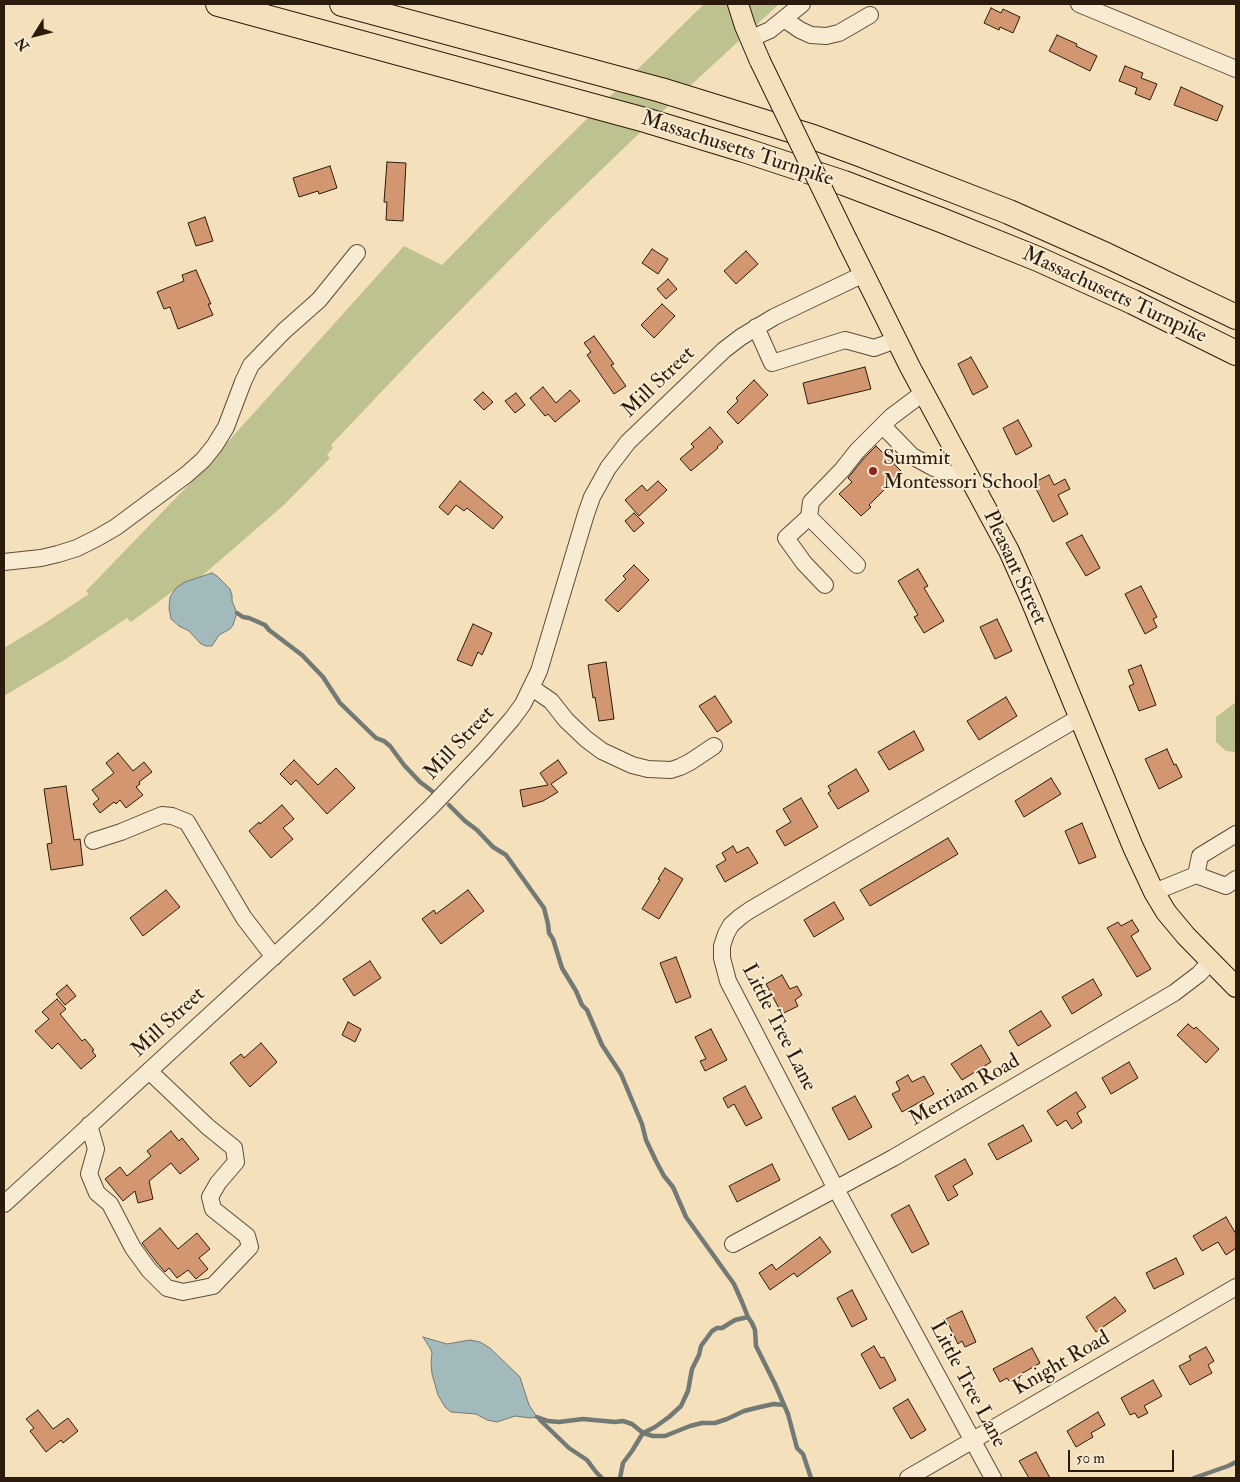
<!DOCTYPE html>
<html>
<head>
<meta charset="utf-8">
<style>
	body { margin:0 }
	#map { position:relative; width:1240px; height:1482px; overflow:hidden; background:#f5e0bc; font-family:"IM FELL Double Pica",serif }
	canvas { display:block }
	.frame { position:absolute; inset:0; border:5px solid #2a1b0c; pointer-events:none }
	.north { position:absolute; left:10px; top:10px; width:50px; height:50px; -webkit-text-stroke:4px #f8ebd3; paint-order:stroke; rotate:234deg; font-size:14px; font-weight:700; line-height:20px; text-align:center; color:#2a1b0c }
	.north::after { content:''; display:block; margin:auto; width:18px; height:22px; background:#2a1b0c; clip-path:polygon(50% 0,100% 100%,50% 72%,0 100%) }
	.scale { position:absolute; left:1068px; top:1450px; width:106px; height:22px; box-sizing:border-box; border:2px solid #2a1b0c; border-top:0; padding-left:6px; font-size:15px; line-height:18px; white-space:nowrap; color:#2a1b0c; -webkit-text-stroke:4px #f8ebd3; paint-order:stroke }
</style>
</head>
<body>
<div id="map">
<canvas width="1240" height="1482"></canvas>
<div class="frame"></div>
<div class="north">N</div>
<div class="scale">50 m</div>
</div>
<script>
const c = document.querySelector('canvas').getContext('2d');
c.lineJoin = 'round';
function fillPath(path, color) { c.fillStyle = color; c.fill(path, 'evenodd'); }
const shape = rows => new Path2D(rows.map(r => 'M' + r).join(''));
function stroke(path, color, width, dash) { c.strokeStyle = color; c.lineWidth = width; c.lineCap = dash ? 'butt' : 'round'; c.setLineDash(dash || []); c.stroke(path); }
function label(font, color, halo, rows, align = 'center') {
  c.font = font + ' "IM FELL Double Pica",serif'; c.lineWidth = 4; c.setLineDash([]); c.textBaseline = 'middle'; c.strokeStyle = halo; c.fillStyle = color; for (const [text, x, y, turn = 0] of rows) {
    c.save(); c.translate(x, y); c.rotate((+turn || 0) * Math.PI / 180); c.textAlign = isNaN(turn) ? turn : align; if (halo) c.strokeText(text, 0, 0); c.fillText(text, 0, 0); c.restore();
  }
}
const green = shape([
	[704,4,779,4,652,121,546,223,423,348,331,445,333,448,327,455,330,458,285,504,188,588,184,583,131,622,127,618,66,659,4,696,4,648,42,625,89,594,86,591,198,475,404,246,442,265,532,173],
	[1236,702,1236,752,1226,751,1216,742,1216,717]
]);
const water = shape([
	[212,573,217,576,230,589,232,595,232,601,237,613,233,625,230,629,219,635,212,646,206,646,201,644,189,631,179,626,171,619,169,608,170,597,176,588,185,582,212,573],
	[423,1337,447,1344,470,1340,480,1342,490,1348,520,1377,529,1405,537,1417,530,1418,515,1416,497,1422,487,1420,476,1414,451,1412,445,1407,438,1395,432,1374,431,1362,432,1353,430,1348,423,1337]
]);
const stream = shape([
	[237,613,243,617,249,618,265,625,269,630,302,655,323,677,340,703,376,738,384,741,390,746,404,765,420,782,432,791],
	[449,805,465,821,477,830,493,847,506,855,544,908,548,924,549,933,553,939,562,968,576,991,582,1005,587,1010,602,1045,621,1074,642,1124,646,1140,656,1161,664,1176,673,1187,686,1217,734,1284,742,1302,748,1317],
	[537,1417,548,1421,559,1422,583,1419,615,1422,623,1421,632,1424,643,1433,653,1436,665,1436,690,1426,702,1423,715,1423,727,1419,744,1411,760,1407,774,1404,784,1405],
	[540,1420,569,1448,587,1460,596,1472,602,1478],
	[620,1478,623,1463,632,1451,643,1433,655,1427,669,1417,681,1406,688,1391,692,1369,699,1355,701,1346,712,1331,717,1328,722,1328,735,1320,748,1317,752,1323,755,1330,756,1346,775,1384,788,1414,797,1448,803,1454,811,1478],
	[1194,1478,1228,1466,1236,1462]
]);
const building = shape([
	[991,8,1001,13,1003,9,1020,17,1013,33,1000,27,999,30,984,23,991,8],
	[1057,35,1077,44,1076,46,1097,56,1090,71,1049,51,1057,35],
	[1125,66,1143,73,1141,78,1157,84,1150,100,1135,94,1137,88,1119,81,1125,66],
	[1181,87,1223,106,1217,121,1174,105,1181,87],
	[387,162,406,163,403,221,386,220,387,202,384,202,387,162],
	[330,166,337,188,319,194,318,191,299,197,293,178,330,166],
	[205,217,213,241,196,246,188,223,205,217],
	[652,249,668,259,658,274,642,263,652,249],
	[746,251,758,264,736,284,724,271,746,251],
	[196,270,211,304,208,304,213,315,178,329,170,307,164,309,157,292,184,281,182,275,196,270],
	[668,279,677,289,666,299,657,289,668,279],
	[662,304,675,316,654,338,641,325,662,304],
	[594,336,614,364,611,365,626,386,614,394,587,355,591,352,584,343,594,336],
	[971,357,988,387,973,395,958,364,971,357],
	[865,367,871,389,808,404,803,383,865,367],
	[754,380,768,395,738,424,727,412,738,401,736,398,754,380],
	[543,387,556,403,570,390,580,401,555,422,548,414,545,416,530,398,543,387],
	[483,392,493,402,484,410,474,400,483,392],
	[516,393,525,405,515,413,505,401,516,393],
	[1018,420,1032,446,1016,455,1003,428,1018,420],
	[710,427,723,442,717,447,718,448,691,471,680,459,694,447,691,444,710,427],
	[876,446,885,455,888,452,896,461,894,464,902,472,869,505,871,507,861,516,839,494,852,482,848,478,864,458,876,446],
	[1049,475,1054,485,1065,479,1070,489,1058,495,1068,514,1053,522,1033,483,1049,475],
	[460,481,503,517,493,529,467,508,464,511,456,505,448,515,439,507,460,481],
	[658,481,667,490,639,516,625,500,642,485,647,491,658,481],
	[634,513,644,523,634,532,625,521,634,513],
	[1082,535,1100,568,1086,576,1066,543,1082,535],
	[634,565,649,580,618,612,605,600,626,579,623,576,634,565],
	[918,569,928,586,924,588,944,621,924,633,914,617,918,615,898,581,918,569],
	[1141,586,1157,617,1153,619,1157,627,1145,634,1125,594,1141,586],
	[997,619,1012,651,995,659,980,627,997,619],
	[473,624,492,633,482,655,478,652,472,666,457,660,473,624],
	[606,662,614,719,599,721,595,697,593,698,588,665,606,662],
	[1141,665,1156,705,1139,711,1129,686,1134,684,1128,670,1141,665],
	[715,696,732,722,717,732,699,706,715,696],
	[1006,697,1017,716,979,740,967,721,1006,697],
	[914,731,924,750,889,770,878,752,914,731],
	[1167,749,1174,765,1176,764,1182,777,1159,789,1145,759,1167,749],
	[118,753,133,771,144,762,152,772,139,782,140,784,136,787,143,795,126,808,120,800,116,804,114,802,100,813,93,804,99,799,92,790,114,773,106,763,118,753],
	[294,760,318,785,336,768,355,788,327,814,296,780,291,785,280,774,294,760],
	[558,760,567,773,551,784,558,792,543,801,523,807,520,790,548,785,540,773,558,760],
	[856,769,869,791,838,809,828,793,831,791,828,786,856,769],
	[1051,778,1061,794,1024,817,1015,801,1051,778],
	[66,786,74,840,80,839,83,865,51,870,47,844,52,843,44,789,66,786],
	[801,798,818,827,785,846,776,831,791,822,783,809,801,798],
	[282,805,294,819,283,828,293,839,271,858,249,831,259,822,260,824,282,805],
	[1082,823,1096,857,1079,864,1065,831,1082,823],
	[948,838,958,854,870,906,860,890,948,838],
	[733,846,737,853,748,847,758,863,725,882,716,866,726,860,722,853,733,846],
	[665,868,683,879,659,919,642,909,660,880,658,879,665,868],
	[166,890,180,907,143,936,130,918,166,890],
	[468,890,484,911,441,944,422,919,434,910,436,914,468,890],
	[834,902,844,919,814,937,804,920,834,902],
	[1132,920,1139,931,1131,936,1151,969,1137,977,1107,928,1118,922,1121,926,1132,920],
	[676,957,691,997,676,1003,660,963,676,957],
	[370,961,381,978,354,996,343,979,370,961],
	[782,975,790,989,797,986,802,995,795,1000,798,1006,782,1014,766,984,782,975],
	[1093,979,1102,995,1072,1014,1062,997,1093,979],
	[67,985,76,996,65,1005,56,994,67,985],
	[57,999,66,1009,60,1014,82,1041,85,1039,94,1050,92,1051,96,1056,81,1069,58,1043,52,1049,35,1031,49,1019,42,1012,57,999],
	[1041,1011,1051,1026,1018,1046,1009,1031,1041,1011],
	[348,1022,361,1029,355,1042,342,1035,348,1022],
	[1188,1024,1194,1029,1196,1027,1219,1049,1206,1063,1177,1035,1188,1024],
	[711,1029,727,1060,705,1071,700,1061,706,1059,695,1037,711,1029],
	[261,1043,277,1062,250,1087,230,1063,241,1054,244,1058,261,1043],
	[981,1045,991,1062,962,1080,951,1064,981,1045],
	[1129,1062,1138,1078,1111,1094,1102,1078,1129,1062],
	[908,1075,912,1082,924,1076,934,1094,902,1112,892,1094,900,1090,896,1082,908,1075],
	[745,1086,762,1118,746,1126,734,1104,728,1108,723,1098,745,1086],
	[1076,1092,1086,1107,1077,1113,1082,1122,1072,1129,1066,1120,1057,1126,1047,1111,1076,1092],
	[855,1096,872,1127,849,1140,832,1108,855,1096],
	[1023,1125,1032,1141,997,1160,988,1144,1023,1125],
	[171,1131,179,1141,182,1138,199,1159,180,1174,171,1163,149,1181,153,1199,138,1203,135,1191,123,1201,105,1179,120,1167,127,1176,151,1156,147,1151,171,1131],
	[965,1159,973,1174,953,1186,958,1195,948,1201,935,1176,965,1159],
	[772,1164,780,1180,737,1202,729,1186,772,1164],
	[909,1205,929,1244,912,1253,891,1215,909,1205],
	[1226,1217,1236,1234,1236,1248,1226,1255,1218,1242,1202,1251,1193,1236,1226,1217],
	[160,1228,178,1249,197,1233,210,1249,199,1258,208,1269,196,1279,188,1270,177,1278,169,1268,165,1272,157,1263,142,1243,160,1228],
	[820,1237,831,1252,797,1277,794,1273,770,1290,759,1273,772,1264,776,1270,820,1237],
	[1176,1258,1184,1274,1154,1289,1146,1273,1176,1258],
	[852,1290,867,1319,852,1327,837,1298,852,1290],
	[1115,1297,1126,1311,1096,1332,1086,1317,1115,1297],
	[962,1311,976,1342,965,1347,962,1341,958,1344,946,1319,962,1311],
	[874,1346,881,1358,884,1357,896,1380,880,1389,861,1354,874,1346],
	[1206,1347,1214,1361,1208,1365,1212,1373,1190,1385,1179,1366,1191,1360,1189,1356,1206,1347],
	[1032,1348,1040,1363,1009,1381,1007,1378,1000,1382,993,1369,1032,1348],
	[1153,1380,1162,1396,1144,1406,1148,1413,1138,1418,1135,1413,1130,1415,1121,1398,1153,1380],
	[908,1399,926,1430,911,1439,893,1408,908,1399],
	[38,1410,53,1429,68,1418,78,1431,63,1443,61,1440,46,1452,30,1431,34,1428,26,1419,38,1410],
	[1098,1412,1105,1425,1091,1433,1093,1437,1076,1447,1067,1431,1098,1412],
	[1036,1452,1050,1478,1029,1478,1019,1461,1036,1452]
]);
const minor = shape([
	[1079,4,1236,69],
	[784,19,800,30,811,35,826,36,839,33,870,15],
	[750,39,770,30,802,4],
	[756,327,772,363,845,340,874,348,896,340],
	[883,426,912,456,934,468,972,482],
	[809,517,786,538,804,563,825,585],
	[4,562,41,558,58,554,77,548,97,538,116,527,186,475,203,460,215,445,226,427,243,382,251,365,284,331,319,300,357,253],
	[857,565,809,517,811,502,842,470,857,451,891,417,923,393],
	[532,688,551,701,566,720,586,739,602,751,632,765,648,769,671,770,680,767,690,762,714,746],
	[93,841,121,832,162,815,172,816,187,822,244,918,274,957],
	[1196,875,1200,856,1236,834],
	[1154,892,1196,875,1226,886,1236,879],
	[89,1125,96,1149,89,1174,97,1193,110,1204,133,1248,149,1270,167,1288,183,1292,213,1286,250,1247,247,1236,213,1209,210,1197,218,1183,236,1162,234,1148,208,1127,149,1071],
	[4,1204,319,915,431,807,485,750,512,719,523,704,539,671,586,514,592,497,608,468,628,442,724,350,741,337,774,317,864,274],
	[733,1244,893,1158,1174,993,1199,974,1210,962],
	[908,1478,1236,1287],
	[993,1478,836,1189,728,981,722,958,722,946,726,934,731,925,740,917,750,910,1080,717]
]);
const major = shape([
	[738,4,745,26,760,61],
	[847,240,910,367,1009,551,1030,598,1133,847,1154,892,1166,912,1186,936,1236,987]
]);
const highway = shape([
	[218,4,645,120,744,150,844,183,941,220,1038,259,1133,302,1236,353],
	[342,4,661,90,813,137,862,155,1009,212,1106,255,1236,317]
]);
const majorBridge = shape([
	[760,61,847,240]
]);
const markers = [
	[873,471,5,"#8f2418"]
];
const streetNames = [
	["Massachusetts Turnpike",737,150,18],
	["Massachusetts Turnpike",1114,296,25],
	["Mill Street",659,383,-44],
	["Pleasant Street",1014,568,65],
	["Mill Street",460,744,-47],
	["Mill Street",169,1023,-43],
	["Little Tree Lane",778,1028,63],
	["Merriam Road",965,1091,-30],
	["Knight Road",1062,1364,-30],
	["Little Tree Lane",967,1385,62]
];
const poiNames = [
	["Summit",883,459],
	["Montessori School",883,483]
];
fillPath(green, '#bec28f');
fillPath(water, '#a3babd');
stroke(water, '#737a76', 1);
stroke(stream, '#737a76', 4.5);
fillPath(building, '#d29771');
stroke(building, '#2a1b0c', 1);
stroke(minor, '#5d4c38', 18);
stroke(major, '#2a1b0c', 22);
stroke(highway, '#2a1b0c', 26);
stroke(minor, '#f8ebd3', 16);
stroke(major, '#f5e0bc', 20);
stroke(highway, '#f5e0bc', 24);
stroke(majorBridge, '#2a1b0c', 22, []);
stroke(majorBridge, '#f5e0bc', 20);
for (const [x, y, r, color] of markers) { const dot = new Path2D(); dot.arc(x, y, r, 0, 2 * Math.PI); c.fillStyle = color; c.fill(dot); stroke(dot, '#f8ebd3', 2); }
label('21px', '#2a1b0c', '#f8ebd3', streetNames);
label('21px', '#2a1b0c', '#f8ebd3', poiNames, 'left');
</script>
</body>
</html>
